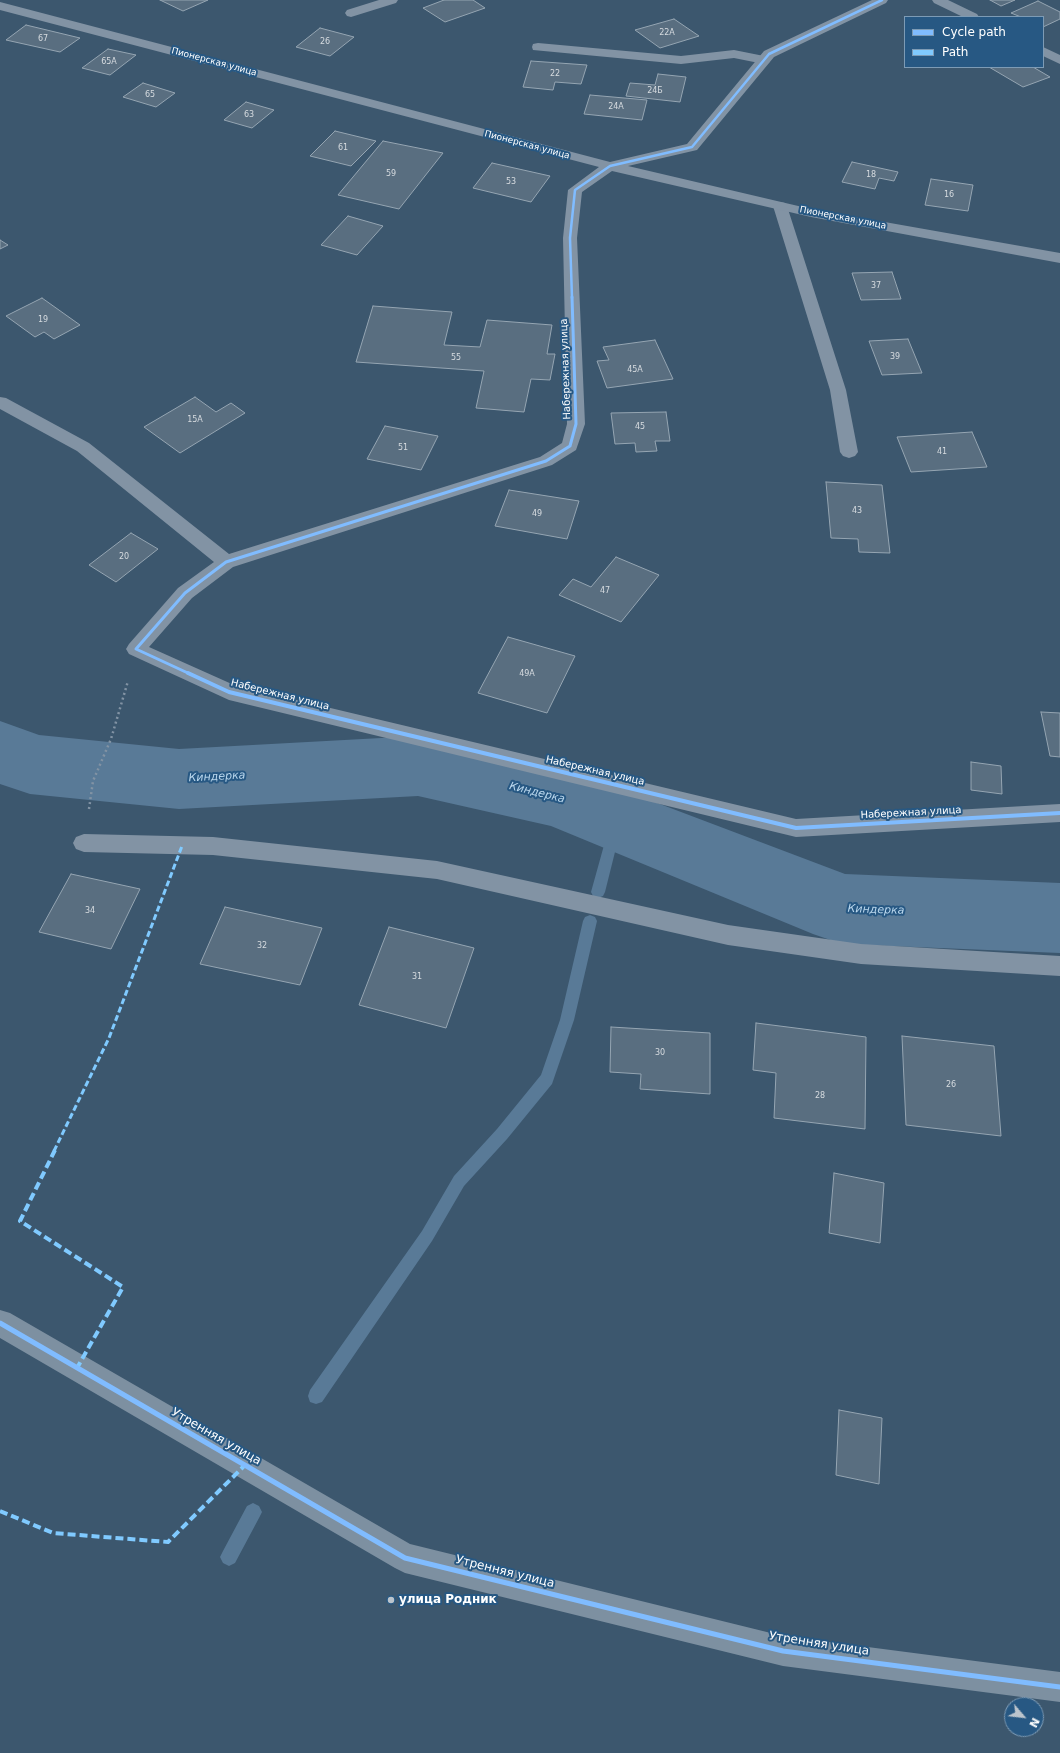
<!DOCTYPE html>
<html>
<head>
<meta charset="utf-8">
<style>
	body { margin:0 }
	#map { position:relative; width:1060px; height:1753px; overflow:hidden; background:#3c576e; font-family:"DejaVu Sans",sans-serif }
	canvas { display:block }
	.legend { position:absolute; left:904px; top:16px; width:140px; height:52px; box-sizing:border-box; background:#275883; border:1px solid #7d9bb5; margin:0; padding:5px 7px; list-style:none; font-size:12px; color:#fff }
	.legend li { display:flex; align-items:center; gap:8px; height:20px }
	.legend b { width:20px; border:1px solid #7d9bb5 }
	.north { position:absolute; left:1004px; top:1697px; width:40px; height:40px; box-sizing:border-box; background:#275883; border:1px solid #7d9bb5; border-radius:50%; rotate:118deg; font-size:11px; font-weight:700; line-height:16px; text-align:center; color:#fff }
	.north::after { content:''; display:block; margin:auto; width:14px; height:18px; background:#bbc4cc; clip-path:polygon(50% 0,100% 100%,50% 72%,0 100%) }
</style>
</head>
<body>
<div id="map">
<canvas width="1060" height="1753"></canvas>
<ul class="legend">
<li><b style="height:5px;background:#80bcff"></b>Cycle path</li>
<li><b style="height:5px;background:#80caff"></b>Path</li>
</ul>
<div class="north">N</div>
</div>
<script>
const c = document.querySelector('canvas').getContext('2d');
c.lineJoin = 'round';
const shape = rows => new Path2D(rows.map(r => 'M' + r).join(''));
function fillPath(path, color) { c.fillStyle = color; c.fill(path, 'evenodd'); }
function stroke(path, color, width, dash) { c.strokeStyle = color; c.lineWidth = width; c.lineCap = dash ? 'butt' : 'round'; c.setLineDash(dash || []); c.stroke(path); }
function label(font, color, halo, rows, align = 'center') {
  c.font = font + ' "DejaVu Sans",sans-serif'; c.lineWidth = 4; c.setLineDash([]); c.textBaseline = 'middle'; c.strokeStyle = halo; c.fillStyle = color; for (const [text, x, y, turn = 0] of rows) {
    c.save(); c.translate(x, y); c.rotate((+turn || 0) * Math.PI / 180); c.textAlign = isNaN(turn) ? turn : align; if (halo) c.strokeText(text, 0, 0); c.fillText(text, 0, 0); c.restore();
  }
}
const stream = shape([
	[617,815,621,816,623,820,605,892,603,896,598,898,593,896,591,892,611,820,613,816,617,815],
	[590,915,595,917,597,921,574,1020,552,1084,507,1139,464,1186,432,1241,322,1402,316,1404,310,1402,308,1396,310,1390,422,1231,454,1176,497,1129,541,1075,560,1020,583,921,585,917,590,915],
	[253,1503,259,1506,262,1512,259,1518,235,1563,229,1566,223,1563,220,1557,223,1551,247,1506,253,1503]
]);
const river = shape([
	[0,721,39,735,179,749,418,736,562,767,845,874,1060,883,1060,953,842,944,813,934,551,826,418,796,179,809,30,794,0,784,0,721]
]);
const building = shape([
	[160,0,208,0,183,11,160,0],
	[444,0,473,0,485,8,445,22,423,8,444,0],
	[990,0,1015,0,1001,6,990,0],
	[1038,1,1060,12,1060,19,1043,27,1043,17,1021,17,1011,13,1038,1],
	[674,19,699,36,660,48,635,30,674,19],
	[26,25,80,38,60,52,6,40,26,25],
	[320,28,354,37,330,56,296,47,320,28],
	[108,49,136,55,110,75,82,68,108,49],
	[531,61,587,65,581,84,555,82,553,90,523,87,531,61],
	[989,67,1033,67,1050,77,1023,87,989,67],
	[658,74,686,77,680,102,626,96,630,83,655,85,658,74],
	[143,83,175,93,156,107,123,97,143,83],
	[590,95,647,100,642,120,584,114,590,95],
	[246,102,274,110,252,128,224,120,246,102],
	[335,131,376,141,351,166,310,156,335,131],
	[383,141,443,153,399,209,338,195,383,141],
	[852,162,898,172,894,181,879,178,875,189,842,182,852,162],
	[492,163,550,176,531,202,473,188,492,163],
	[931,179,973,185,968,211,925,205,931,179],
	[348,216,383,226,357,255,321,245,348,216],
	[0,240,8,245,0,249,0,240],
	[892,272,901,299,861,300,852,273,892,272],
	[42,298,80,325,54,339,44,332,35,337,6,316,42,298],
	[373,306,452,312,444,345,480,347,487,320,552,325,547,354,555,354,550,380,531,379,524,412,476,408,484,371,356,362,373,306],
	[908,339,922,373,882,375,869,341,908,339],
	[655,340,673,379,607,388,597,361,609,360,603,347,655,340],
	[195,397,216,412,231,403,245,413,180,453,144,427,195,397],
	[666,412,670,441,655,441,657,451,636,452,635,443,615,444,611,413,666,412],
	[385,426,438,436,421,470,367,459,385,426],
	[972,432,987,467,911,472,897,437,972,432],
	[826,482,882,485,890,553,859,552,858,539,831,538,826,482],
	[509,490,579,501,567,539,495,526,509,490],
	[131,533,158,549,116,582,89,565,131,533],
	[616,557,659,575,621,622,559,595,573,579,591,587,616,557],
	[508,637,575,656,547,713,478,693,508,637],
	[1041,712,1060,713,1060,757,1050,756,1041,712],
	[971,762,1001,766,1002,794,971,790,971,762],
	[71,874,140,889,111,949,39,932,71,874],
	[225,907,322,928,300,985,200,964,225,907],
	[389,927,474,948,446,1028,359,1005,389,927],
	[756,1023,866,1037,865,1129,774,1118,776,1073,753,1070,756,1023],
	[611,1027,710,1033,710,1094,640,1089,641,1074,610,1072,611,1027],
	[902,1036,994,1046,1001,1136,906,1125,902,1036],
	[834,1173,884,1183,880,1243,829,1233,834,1173],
	[839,1410,882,1418,879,1484,836,1475,839,1410]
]);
const path = shape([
	[89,809,93,781,111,739,128,681]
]);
const lane = shape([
	[538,43,681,56,734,50,769,57,770,60,769,63,764,64,734,58,681,64,533,50,532,47,533,44,538,43],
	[780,202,785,203,787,206,846,390,858,452,855,456,849,458,843,456,840,452,830,390,773,206,775,203,780,202]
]);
const street = shape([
	[379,0,398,0,396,3,351,17,347,16,345,13,347,10,379,0],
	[872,0,888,0,886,3,774,57,697,150,628,166,811,209,1060,253,1060,263,811,217,612,171,582,192,577,238,585,424,576,450,552,465,233,567,192,598,149,647,234,685,796,819,1060,804,1060,822,796,837,229,700,129,654,126,649,129,644,178,588,214,562,77,451,0,409,0,397,6,398,89,443,229,554,540,457,562,443,567,424,563,238,568,190,599,167,0,10,0,2,610,162,687,144,764,51,872,0],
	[932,0,948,0,977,14,979,17,963,17,934,3,932,0],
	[1043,47,1060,55,1060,64,1043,56,1043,47],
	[84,834,213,837,437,861,728,925,861,944,1060,956,1060,976,861,964,728,945,437,879,213,855,84,852,76,849,73,843,76,837,84,834]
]);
const secondary = shape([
	[0,1310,10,1313,410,1544,783,1636,1060,1672,1060,1702,783,1666,405,1573,395,1568,0,1338,0,1310]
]);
const quietFar1 = shape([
	[54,1151,109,1038,182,846]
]);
const quiet = shape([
	[55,1150,20,1221,123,1287,77,1368],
	[0,1511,53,1533,168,1542,245,1465]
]);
const cyclewayFar3 = shape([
	[572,298,570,238,575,190,610,166,692,147,769,54,882,0]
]);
const cyclewayFar2 = shape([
	[190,674,136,649,185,593,226,562,546,461,570,446,576,424,572,297]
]);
const cyclewayFar1 = shape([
	[188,673,229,692,796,828,1060,813]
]);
const cycleway = shape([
	[0,1323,405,1558,783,1651,1060,1687]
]);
const markers = [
	[391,1600,4,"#bbc4cc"]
];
const numberNames = [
	["22А",667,33],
	["67",43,39],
	["26",325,42],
	["65А",109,62],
	["22",555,74],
	["24Б",655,91],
	["65",150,95],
	["24А",616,107],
	["63",249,115],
	["61",343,148],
	["59",391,174],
	["18",871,175],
	["53",511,182],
	["16",949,195],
	["37",876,286],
	["19",43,320],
	["39",895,357],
	["55",456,358],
	["45А",635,370],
	["15А",195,420],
	["45",640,427],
	["51",403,448],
	["41",942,452],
	["43",857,511],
	["49",537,514],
	["20",124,557],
	["47",605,591],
	["49А",527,674],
	["34",90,911],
	["32",262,946],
	["31",417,977],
	["30",660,1053],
	["26",951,1085],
	["28",820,1096]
];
const farStreetnames = [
	["Пионерская улица",214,62,15],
	["Пионерская улица",527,145,15],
	["Пионерская улица",843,218,11]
];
const streetNames = [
	["Набережная улица",566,369,-92],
	["Набережная улица",280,695,14],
	["Набережная улица",595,771,13],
	["Набережная улица",911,813,-3]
];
const waterNames = [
	["Киндерка",217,777,-3],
	["Киндерка",537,793,14],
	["Киндерка",876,910,2]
];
const nearStreetnames = [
	["Утренняя улица",216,1437,30],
	["Утренняя улица",505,1572,14],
	["Утренняя улица",819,1644,9]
];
const nearPoinames = [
	["улица Родник",399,1600]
];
fillPath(stream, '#597a97');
fillPath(river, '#597a97');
fillPath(building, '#596e80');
stroke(building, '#95a5b2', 1);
stroke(path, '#8293a4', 2.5, [2, 3]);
fillPath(lane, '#8293a4');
fillPath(street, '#8293a4');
fillPath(secondary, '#7d90a1');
stroke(quietFar1, '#80caff', 3, [6, 3]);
stroke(quiet, '#80caff', 4, [8, 4]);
stroke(cyclewayFar3, '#80bcff', 2.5);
stroke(cyclewayFar2, '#80bcff', 3);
stroke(cyclewayFar1, '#80bcff', 4);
stroke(cycleway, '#80bcff', 5);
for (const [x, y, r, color] of markers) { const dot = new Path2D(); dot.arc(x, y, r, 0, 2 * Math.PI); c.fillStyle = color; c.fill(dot); stroke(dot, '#275883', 1.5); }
label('8px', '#d6dbdf', null, numberNames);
label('9px', '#fff', '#275883', farStreetnames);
label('10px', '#fff', '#275883', streetNames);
label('italic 11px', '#bbd8ee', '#275883', waterNames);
label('12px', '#fff', '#275883', nearStreetnames);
label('bold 12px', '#fff', '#275883', nearPoinames, 'left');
</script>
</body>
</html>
